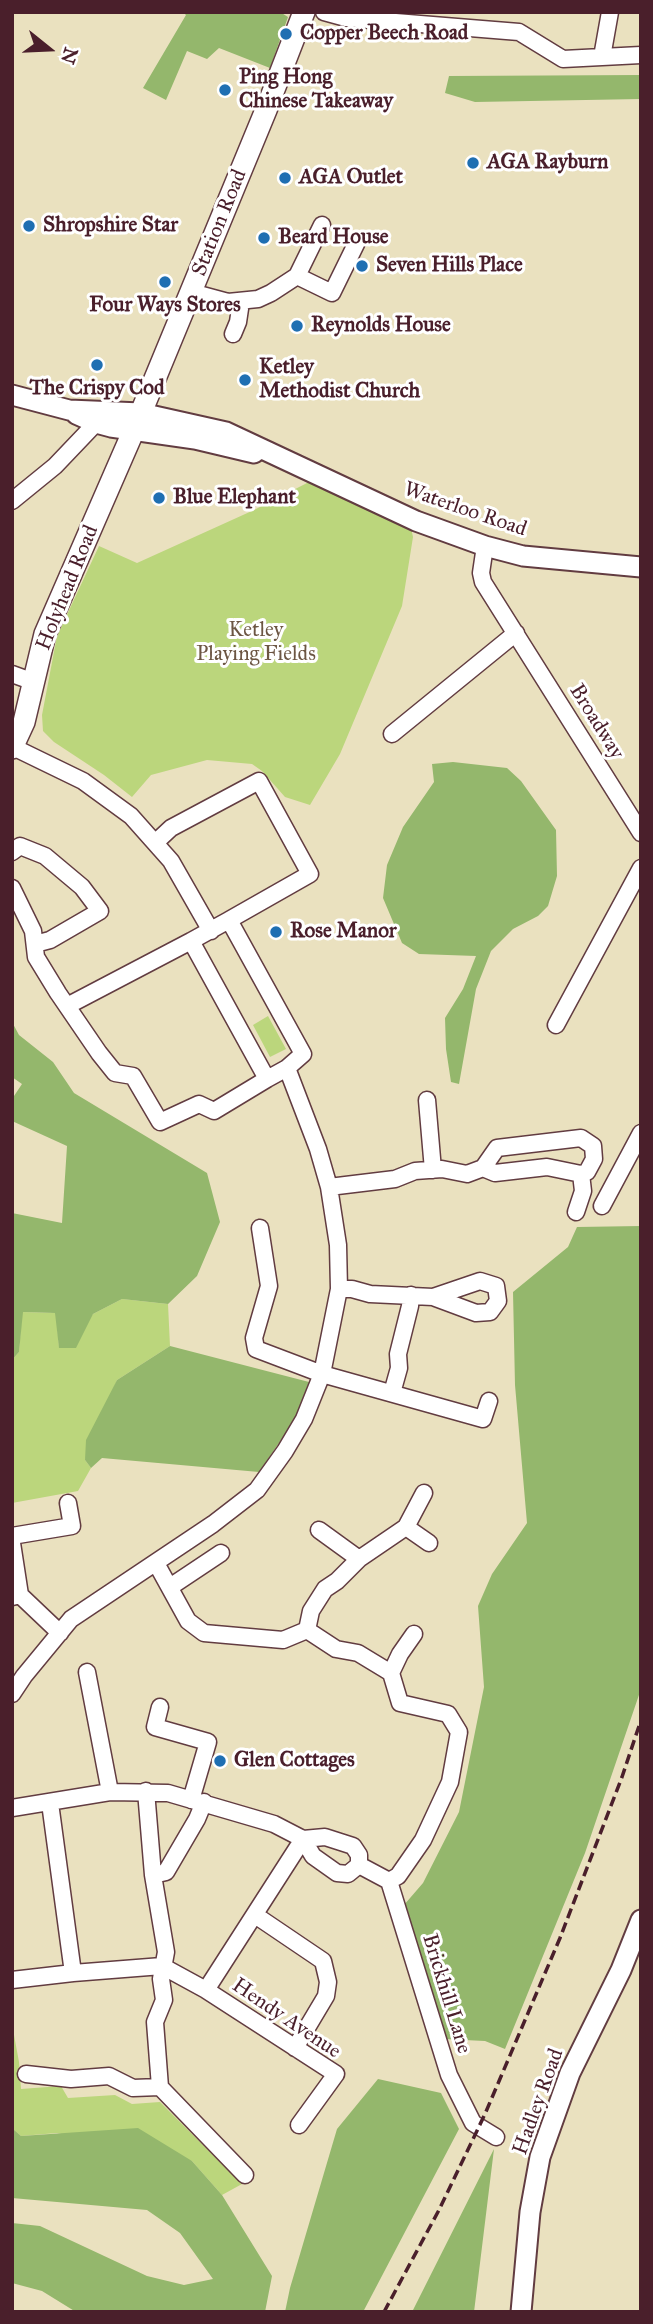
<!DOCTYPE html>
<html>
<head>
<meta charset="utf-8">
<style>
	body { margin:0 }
	#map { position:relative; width:653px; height:2324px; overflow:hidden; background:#eae1bf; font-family:"IM FELL Great Primer",serif }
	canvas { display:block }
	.frame { position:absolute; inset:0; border:14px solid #4a1f2b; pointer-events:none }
	.north { position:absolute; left:14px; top:14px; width:70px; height:70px; -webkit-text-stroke:5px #fff; paint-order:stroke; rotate:108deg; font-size:19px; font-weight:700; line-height:28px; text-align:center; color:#4a1f2b }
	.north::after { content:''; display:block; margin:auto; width:24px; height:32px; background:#4a1f2b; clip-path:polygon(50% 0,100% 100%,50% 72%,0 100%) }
</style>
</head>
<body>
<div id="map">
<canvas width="653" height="2324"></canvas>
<div class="frame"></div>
<div class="north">N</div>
</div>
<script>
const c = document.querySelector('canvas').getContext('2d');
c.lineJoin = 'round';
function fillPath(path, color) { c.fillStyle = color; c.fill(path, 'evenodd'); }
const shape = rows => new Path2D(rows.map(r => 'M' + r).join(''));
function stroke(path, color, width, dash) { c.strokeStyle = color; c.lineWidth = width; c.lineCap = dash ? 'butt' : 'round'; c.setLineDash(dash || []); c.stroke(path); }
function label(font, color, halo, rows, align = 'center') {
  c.font = font + ' "IM FELL Great Primer",serif'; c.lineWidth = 6; c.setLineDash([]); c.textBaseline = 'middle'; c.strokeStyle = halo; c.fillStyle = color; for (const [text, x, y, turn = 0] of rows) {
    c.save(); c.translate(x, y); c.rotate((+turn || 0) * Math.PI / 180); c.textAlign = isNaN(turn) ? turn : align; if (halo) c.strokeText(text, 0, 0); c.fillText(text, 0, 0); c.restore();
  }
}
const green = shape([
	[309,482,385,518,411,528,413,537,402,606,340,754,310,805,285,797,262,771,252,764,207,760,151,775,132,797,104,775,54,742,43,731,42,715,57,636,99,546,137,563,254,510],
	[268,1016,286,1049,270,1057,253,1025],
	[122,1299,168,1304,170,1346,117,1380,85,1460,91,1468,78,1491,12,1503,12,1360,19,1352,22,1312,56,1313,59,1347,93,1314],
	[12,2024,19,2062,21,2089,61,2086,68,2098,115,2095,132,2104,160,2102,242,2184,222,2195,192,2161,57,2133,21,2136,12,2128]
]);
const forest = shape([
	[183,12,280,12,288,17,270,68,219,48,207,59,187,51,166,100,143,88,186,15],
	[641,75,641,99,475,102,445,93,449,76],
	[453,762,507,768,521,781,556,830,557,876,548,906,538,916,513,929,491,951,476,989,459,1084,451,1082,446,1049,445,1018,463,989,476,956,419,954,402,943,383,898,387,865,403,827,434,782,432,764],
	[12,1022,19,1035,53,1062,74,1093,207,1173,220,1222,197,1276,168,1304,122,1299,93,1314,76,1348,59,1348,55,1313,23,1312,19,1352,12,1360,12,1213,62,1223,67,1146,12,1121,12,1099,22,1084,12,1077],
	[641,1226,641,1689,585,1853,505,2049,485,2041,444,2039,404,1905,423,1883,459,1812,484,1687,478,1606,492,1574,527,1523,515,1385,513,1292,568,1247,577,1227],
	[170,1346,309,1382,294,1421,259,1472,102,1458,91,1468,85,1460,86,1440,117,1380],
	[378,2079,441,2093,459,2129,363,2312,285,2312,290,2288,337,2129],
	[12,2128,21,2136,138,2128,192,2161,222,2195,272,2276,265,2312,76,2312,42,2291,12,2283,12,2223,40,2226,147,2276,184,2285,213,2279,180,2233,147,2210,12,2198],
	[494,2149,474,2312,412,2312]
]);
const minor = shape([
	[324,12,346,18,519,32,563,59,641,55],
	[602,57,610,12],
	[297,276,332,293,358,240],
	[191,292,228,302,258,299,271,293,297,276,322,225],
	[233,334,238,322,241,302],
	[12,501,55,466,96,423],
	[485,546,481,573,483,582,641,833],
	[12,674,34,682],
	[392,734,516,633],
	[13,747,83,781,131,816,171,861,211,931],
	[156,842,171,828,259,781,310,874,229,920],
	[12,852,20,846,45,856,82,887,100,911,50,940,35,944],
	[12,888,33,931,36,957,58,993,99,1053,115,1073,133,1076,160,1122,199,1104,214,1111,267,1079],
	[67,1006,191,941],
	[556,1025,641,868],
	[427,1100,433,1170],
	[329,1187,395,1179,415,1171,442,1169,467,1174,483,1168,497,1148,581,1138,593,1146,594,1159,587,1172,581,1174,547,1167,495,1173,483,1168],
	[602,1206,641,1133],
	[576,1212,583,1191,581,1174],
	[260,1228,269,1286,254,1338,256,1349,322,1374,483,1419,489,1401],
	[339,1289,352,1289,370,1294,433,1297,476,1313,490,1312,498,1301,496,1286,480,1281,433,1297],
	[392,1393,399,1368,398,1354,410,1306,411,1295],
	[406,1527,429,1543],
	[319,1530,359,1559],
	[12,1536,72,1526,68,1503],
	[12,1543,20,1595],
	[156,1563,188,1621,204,1633,283,1640,307,1630,311,1611,325,1589,337,1581,359,1559,406,1527,424,1493],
	[170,1587,221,1553],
	[12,1597,20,1595,60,1633],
	[307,1630,336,1649,358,1653,391,1673,400,1703,448,1714,459,1732,450,1782,423,1840,398,1876,389,1881],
	[87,1672,110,1792],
	[391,1673,400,1654,414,1634],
	[12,1694,24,1676,71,1619,213,1524,257,1490,285,1451,304,1419,322,1374,339,1289,338,1245,329,1187,318,1149,287,1068,267,1079,191,941,229,920,303,1054,287,1068],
	[160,1707,155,1727,208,1742,191,1800],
	[146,1791,153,1875,166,1952,161,1979,164,2000,155,2022,160,2087,245,2175],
	[50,1803,73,1973],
	[12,1808,110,1792,168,1793,274,1824,303,1839,313,1856,337,1873,348,1874,359,1865,359,1855,353,1846,325,1837,303,1839],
	[359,1865,389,1881,449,2075,473,2123,496,2137],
	[153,1875,166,1872,197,1819,204,1802],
	[255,1915,323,1961,328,1982,326,1996,295,2048],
	[162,1966,206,1990,336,2074,299,2125],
	[12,1980,73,1973,162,1966],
	[206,1990,303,1839],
	[26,2074,71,2079,109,2076,133,2088,160,2087]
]);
const tertiary = shape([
	[12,395,69,410,141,413,226,432,416,521,485,546,523,556,641,567],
	[76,414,96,423,111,427,195,439,254,453],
	[521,2312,530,2212,540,2157,570,2073,621,1970,641,1920]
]);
const secondary = shape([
	[12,748,24,722,45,634,133,432,266,110,304,12]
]);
const rail = shape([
	[384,2312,439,2210,485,2114,560,1938,622,1777,641,1720]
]);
const markers = [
	[286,34,7,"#1f6fb2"],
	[225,90,7,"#1f6fb2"],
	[473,163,7,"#1f6fb2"],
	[285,178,7,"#1f6fb2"],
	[29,226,7,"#1f6fb2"],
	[264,238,7,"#1f6fb2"],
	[362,266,7,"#1f6fb2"],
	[165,282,7,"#1f6fb2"],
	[297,326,7,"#1f6fb2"],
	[97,365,7,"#1f6fb2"],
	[245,380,7,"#1f6fb2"],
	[159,498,7,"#1f6fb2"],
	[276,932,7,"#1f6fb2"],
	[220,1761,7,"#1f6fb2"]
];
const poiNames = [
	["Copper Beech Road",300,34],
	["Ping Hong",239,78],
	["Chinese Takeaway",239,102],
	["AGA Rayburn",487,163],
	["AGA Outlet",299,178],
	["Shropshire Star",43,226],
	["Beard House",278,238],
	["Seven Hills Place",376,266],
	["Four Ways Stores",165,306,"center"],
	["Reynolds House",311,326],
	["Ketley",259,368],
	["Methodist Church",259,392],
	["The Crispy Cod",97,389,"center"],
	["Blue Elephant",173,498],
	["Rose Manor",290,932],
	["Glen Cottages",234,1761]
];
const streetNames = [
	["Station Road",220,223,-68],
	["Waterloo Road",465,510,19],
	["Holyhead Road",68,588,-68],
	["Broadway",596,722,58],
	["Brickhill Lane",446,1994,73],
	["Hendy Avenue",286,2019,34],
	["Hadley Road",539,2102,-70]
];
const parkNames = [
	["Ketley",256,631],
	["Playing Fields",256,655]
];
fillPath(green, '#bbd67c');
fillPath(forest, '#94b76c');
stroke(minor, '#623c41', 19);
stroke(tertiary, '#623c41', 23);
stroke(secondary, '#623c41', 24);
stroke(minor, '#fff', 16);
stroke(tertiary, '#fff', 19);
stroke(secondary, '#fff', 21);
stroke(rail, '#4a1f2b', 3.5, [10, 5]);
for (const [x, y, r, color] of markers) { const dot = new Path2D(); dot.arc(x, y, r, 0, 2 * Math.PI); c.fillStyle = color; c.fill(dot); stroke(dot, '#fff', 2.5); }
label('bold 21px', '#4a1f2b', '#fff', poiNames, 'left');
label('21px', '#4a1f2b', '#fff', streetNames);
label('21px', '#6c5643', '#fff', parkNames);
</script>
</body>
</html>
